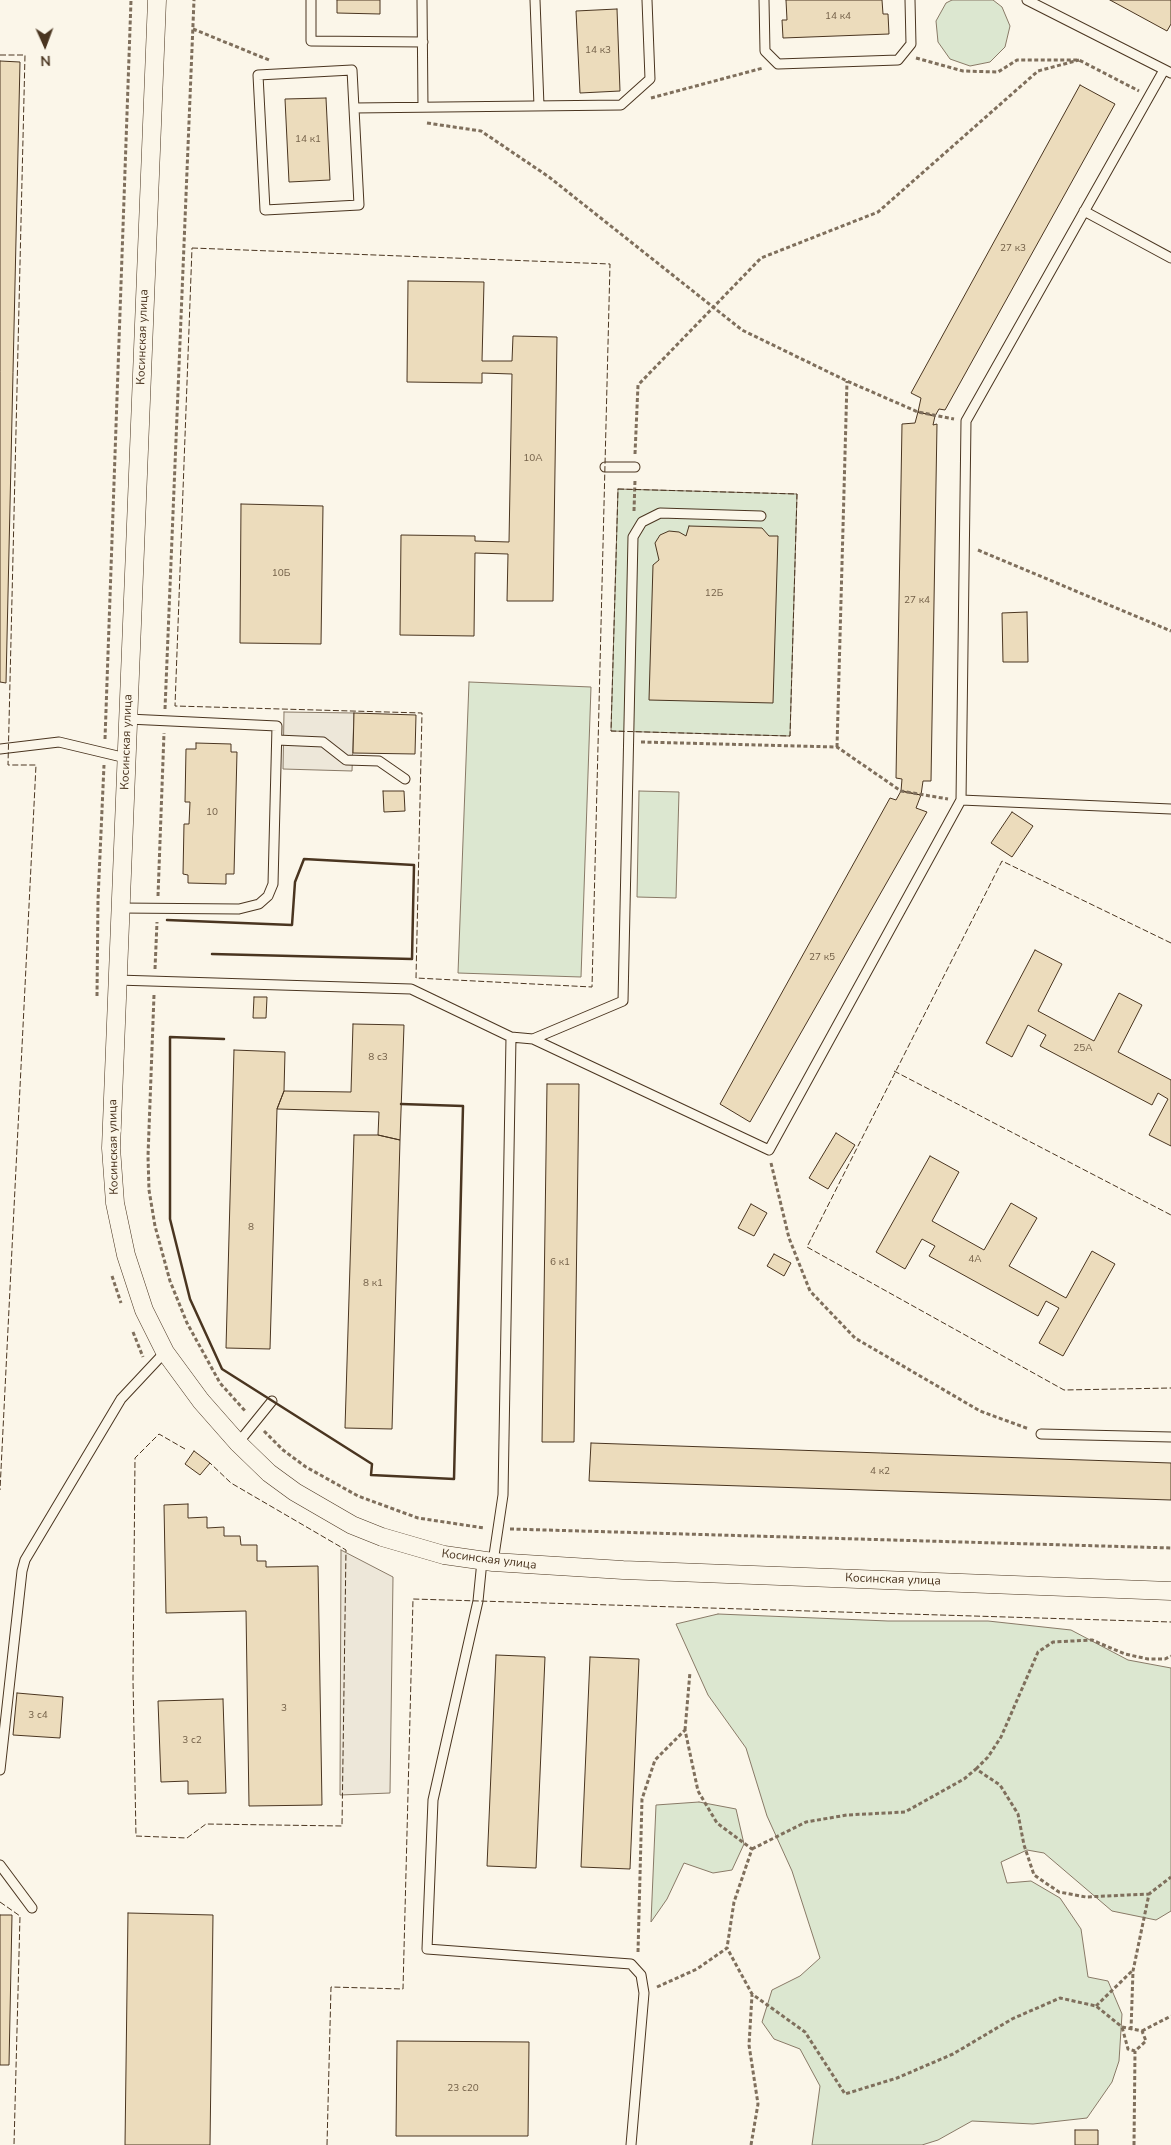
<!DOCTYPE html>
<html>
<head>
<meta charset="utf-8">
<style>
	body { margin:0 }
	#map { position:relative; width:1171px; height:2145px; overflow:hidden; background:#fbf6e9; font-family:"Nunito Sans",sans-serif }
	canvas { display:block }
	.north { position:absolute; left:20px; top:20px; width:50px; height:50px; -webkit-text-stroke:4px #fbf6e9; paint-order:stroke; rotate:178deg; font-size:14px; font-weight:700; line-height:20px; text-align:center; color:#4a3520 }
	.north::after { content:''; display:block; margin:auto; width:18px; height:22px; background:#4a3520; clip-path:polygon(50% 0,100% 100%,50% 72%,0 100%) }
</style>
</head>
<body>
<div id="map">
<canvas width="1171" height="2145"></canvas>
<div class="north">N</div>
</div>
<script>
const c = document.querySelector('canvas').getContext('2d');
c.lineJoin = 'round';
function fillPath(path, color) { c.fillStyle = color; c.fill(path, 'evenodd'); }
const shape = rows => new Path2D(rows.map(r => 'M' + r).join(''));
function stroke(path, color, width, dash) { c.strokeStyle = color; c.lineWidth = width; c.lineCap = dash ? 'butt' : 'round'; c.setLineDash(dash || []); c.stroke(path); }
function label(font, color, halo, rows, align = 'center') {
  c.font = font + ' "Nunito Sans",sans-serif'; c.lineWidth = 4; c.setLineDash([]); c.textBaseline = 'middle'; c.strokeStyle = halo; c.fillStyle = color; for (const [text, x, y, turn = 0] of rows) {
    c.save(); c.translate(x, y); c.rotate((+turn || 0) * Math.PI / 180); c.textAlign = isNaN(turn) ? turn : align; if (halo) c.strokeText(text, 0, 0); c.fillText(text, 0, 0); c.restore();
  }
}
const green = shape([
	[952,0,993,0,1002,7,1010,26,1005,47,990,62,970,66,950,59,938,42,936,21,946,3,952,0],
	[618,489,797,494,790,736,611,731,618,489],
	[469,682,591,687,581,977,458,973,469,682],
	[639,791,679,792,676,898,637,897,639,791],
	[718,1614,888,1621,988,1621,1071,1630,1128,1660,1171,1668,1171,1911,1156,1920,1112,1911,1044,1853,1027,1850,1001,1862,1007,1883,1031,1881,1060,1898,1081,1929,1088,1977,1108,1981,1122,2014,1119,2061,1112,2082,1087,2118,1033,2124,972,2121,938,2140,922,2145,812,2145,820,2086,800,2049,774,2039,762,2022,772,1990,800,1976,820,1958,792,1871,767,1816,746,1748,708,1695,676,1624,718,1614],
	[699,1802,736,1809,744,1844,732,1870,713,1873,684,1863,667,1899,651,1922,656,1805,699,1802]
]);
const parking = shape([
	[284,712,354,713,352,771,283,769,284,712],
	[341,1550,393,1577,390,1793,340,1795,341,1550]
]);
const building = shape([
	[337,0,380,0,380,14,337,13,337,0],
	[786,0,882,0,883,14,888,14,889,34,783,38,782,20,787,20,786,0],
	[1110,0,1171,0,1171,24,1167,31,1110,0],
	[617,9,620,91,580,93,576,11,617,9],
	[0,61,20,62,6,683,0,682,0,61],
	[1080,85,1115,104,945,410,939,409,935,416,918,412,921,398,911,393,1080,85],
	[326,98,330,180,289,182,285,99,326,98],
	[408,281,484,282,482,361,512,361,513,336,557,337,553,601,507,601,508,554,475,553,474,636,400,635,401,535,475,536,475,541,509,542,512,374,482,373,482,383,407,382,408,281],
	[918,412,935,416,933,425,937,424,931,781,923,781,921,795,901,791,902,779,896,778,902,424,915,423,918,412],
	[241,504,323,506,321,644,240,643,241,504],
	[689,526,762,528,769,536,778,536,773,703,649,700,653,565,659,560,655,543,660,535,669,531,679,532,686,536,689,526],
	[1027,612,1028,662,1003,662,1002,613,1027,612],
	[354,713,416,715,415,754,353,753,354,713],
	[196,743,231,744,231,752,237,752,234,874,226,874,226,884,188,883,188,875,183,874,184,824,189,824,190,802,185,802,186,749,196,749,196,743],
	[383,791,404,791,405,811,384,812,383,791],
	[901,791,921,795,916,808,927,812,750,1122,720,1104,890,798,896,800,901,791],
	[1012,812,1033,826,1012,857,991,843,1012,812],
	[1035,950,1062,964,1038,1011,1094,1041,1119,993,1142,1005,1118,1052,1171,1080,1171,1146,1149,1135,1168,1099,1158,1093,1152,1105,1040,1046,1046,1035,1028,1025,1012,1057,986,1043,1035,950],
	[254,997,267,997,266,1018,253,1018,254,997],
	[353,1024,404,1025,400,1140,378,1135,379,1112,277,1109,284,1091,351,1092,353,1024],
	[234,1050,285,1052,284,1091,277,1109,270,1349,226,1348,234,1050],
	[547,1084,579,1084,574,1442,542,1442,547,1084],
	[836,1133,855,1145,828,1189,809,1178,836,1133],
	[354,1135,378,1135,400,1140,392,1429,345,1428,354,1135],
	[930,1156,959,1172,932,1221,984,1250,1011,1203,1037,1218,1009,1266,1066,1298,1092,1251,1115,1264,1063,1356,1039,1343,1059,1308,1046,1301,1038,1316,929,1256,935,1246,922,1239,905,1269,876,1252,930,1156],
	[751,1204,767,1213,754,1236,738,1228,751,1204],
	[774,1254,791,1263,784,1276,767,1266,774,1254],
	[591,1443,1171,1463,1171,1500,589,1481,591,1443],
	[194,1451,210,1463,200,1475,185,1464,194,1451],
	[188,1504,188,1518,207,1517,207,1528,224,1527,224,1536,240,1536,241,1545,257,1545,257,1561,266,1561,266,1567,318,1566,322,1805,249,1806,246,1611,166,1613,164,1505,188,1504],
	[496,1655,545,1657,536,1868,487,1866,496,1655],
	[590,1657,639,1659,630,1869,581,1867,590,1657],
	[17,1693,63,1697,60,1738,13,1735,17,1693],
	[223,1699,226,1793,188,1794,188,1781,161,1782,158,1701,223,1699],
	[128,1913,213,1915,210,2145,125,2145,128,1913],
	[0,1915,12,1915,9,2065,0,2065,0,1915],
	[397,2041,529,2042,528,2136,396,2136,397,2041],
	[1075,2130,1098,2130,1098,2145,1075,2145,1075,2130]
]);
const path = shape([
	[193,29,269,60],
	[916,58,963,71,998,72,1017,60,1079,60,1139,91],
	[651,98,763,68],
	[427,123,481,131,549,177,742,330,847,381,918,412,954,419],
	[635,454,638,385,761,258,878,212,1038,71,1079,60],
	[634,511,635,480],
	[978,550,1171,631],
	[165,709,194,0],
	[105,739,131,0],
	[641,742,837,747,901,791,948,799],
	[837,747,847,381],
	[158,896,164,733],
	[155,969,157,922],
	[154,995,148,1156,149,1190,155,1226,170,1281,187,1323,220,1383,246,1412],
	[97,996,98,900,104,765],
	[771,1163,789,1238,810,1291,855,1338,980,1411,1029,1429],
	[112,1276,121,1303],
	[133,1332,143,1357],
	[264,1431,283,1450,306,1467,358,1496,418,1518,484,1528],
	[510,1529,1171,1548],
	[685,1730,690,1672],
	[976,1769,988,1757,1001,1737,1038,1652,1053,1642,1092,1640,1125,1654,1148,1659,1165,1659,1171,1656],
	[752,1849,806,1822,847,1815,905,1812,964,1779,976,1769,1000,1785,1018,1814,1024,1845,1034,1875,1059,1892,1086,1897,1149,1894],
	[638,1952,642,1799,655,1760,685,1730,698,1791,717,1823,752,1849,734,1902,727,1948],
	[657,1987,697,1969,727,1948,752,1994,805,2032,845,2094,897,2078,953,2054,1012,2019,1060,1998,1096,2006,1122,2027,1142,2031,1146,2041,1135,2051,1128,2049,1122,2027],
	[1096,2006,1132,1971],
	[1131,2030,1133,1971,1149,1894,1171,1877],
	[1142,2031,1171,2016],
	[751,2145,758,2104,749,2045,752,1995],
	[1134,2145,1135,2051]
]);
const lane = shape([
	[311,0,311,41,423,42],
	[422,0,423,107],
	[535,0,539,106],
	[764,0,765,51,778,64,898,60,911,44,910,0],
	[1027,0,1171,73],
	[352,70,359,205,265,210,258,75,352,70],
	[354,108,621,105,650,79,647,0],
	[1084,211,1171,258],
	[605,467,635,467],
	[277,740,323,742,346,760,379,761,405,779],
	[0,749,59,742,126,758],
	[961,800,1171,809],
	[120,908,239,909,259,904,268,896,273,884,277,726,128,719],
	[117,980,411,989,511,1037,533,1039,769,1150,961,800,966,421,1164,70],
	[533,1039,623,1001,633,537,642,522,660,513,761,516],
	[1041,1434,1171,1437],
	[238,1443,272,1401],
	[482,1561,478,1601,433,1800,427,1949,631,1964,641,1975,644,1993,631,2145],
	[493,1562,503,1495,511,1037],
	[0,1770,22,1571,25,1560,121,1399,165,1352],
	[0,1865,32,1908]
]);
const street = shape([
	[157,0,111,1148,115,1203,126,1255,144,1310,165,1352,201,1401,238,1443,269,1473,295,1492,352,1525,382,1537,444,1555,493,1562,623,1570,1171,1591]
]);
const fence = shape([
	[0,55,25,55,8,765,36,765,0,1490],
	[192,248,610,264,592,987,416,978,422,713,175,706,192,248],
	[618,489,797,494,790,736,611,731,618,489],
	[1171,943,1002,861,807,1247,1064,1390,1171,1388],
	[894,1071,1171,1215],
	[185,1449,159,1434,135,1458,133,1680,136,1836,187,1838,206,1824,342,1826,346,1550,231,1483,210,1463],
	[0,1902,20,1916,14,2145],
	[327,2145,331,1987,403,1989,413,1599,1171,1622]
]);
const wall = shape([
	[167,920,292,925,295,882,304,859,414,865,412,959,212,954],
	[224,1039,170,1037,170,1219,190,1299,222,1369,372,1464,371,1475,454,1479,463,1106,401,1104]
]);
const numberNames = [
	["14 к4",838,17],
	["14 к3",598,51],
	["14 к1",308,140],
	["27 к3",1013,249],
	["10А",533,459],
	["10Б",281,574],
	["12Б",714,594],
	["27 к4",917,601],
	["10",212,813],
	["27 к5",822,958],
	["25А",1083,1049],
	["8 с3",378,1058],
	["8",251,1228],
	["4А",975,1260],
	["6 к1",560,1263],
	["8 к1",373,1284],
	["4 к2",880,1472],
	["3",284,1709],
	["3 с4",38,1716],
	["3 с2",192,1741],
	["23 с20",463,2089]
];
const streetNames = [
	["Косинская улица",143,337,-88],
	["Косинская улица",127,742,-88],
	["Косинская улица",114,1147,-91],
	["Косинская улица",489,1560,7],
	["Косинская улица",893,1580,2]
];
fillPath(green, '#dce7d0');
stroke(green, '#887966', 1);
fillPath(parking, '#ede7d9');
stroke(parking, '#887966', 1);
fillPath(building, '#ecdcbc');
stroke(building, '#4a3520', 1);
stroke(lane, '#4a3520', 11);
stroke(street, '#4a3520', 19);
stroke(path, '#7f6f5c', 3, [4, 2.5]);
stroke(lane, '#fbf6e9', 9);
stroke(street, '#fbf6e9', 18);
stroke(fence, '#4a3520', 1, [6, 2.5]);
stroke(wall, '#4a3520', 2.5);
label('10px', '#725f47', null, numberNames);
label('12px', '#4a3520', '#fbf6e9', streetNames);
</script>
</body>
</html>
